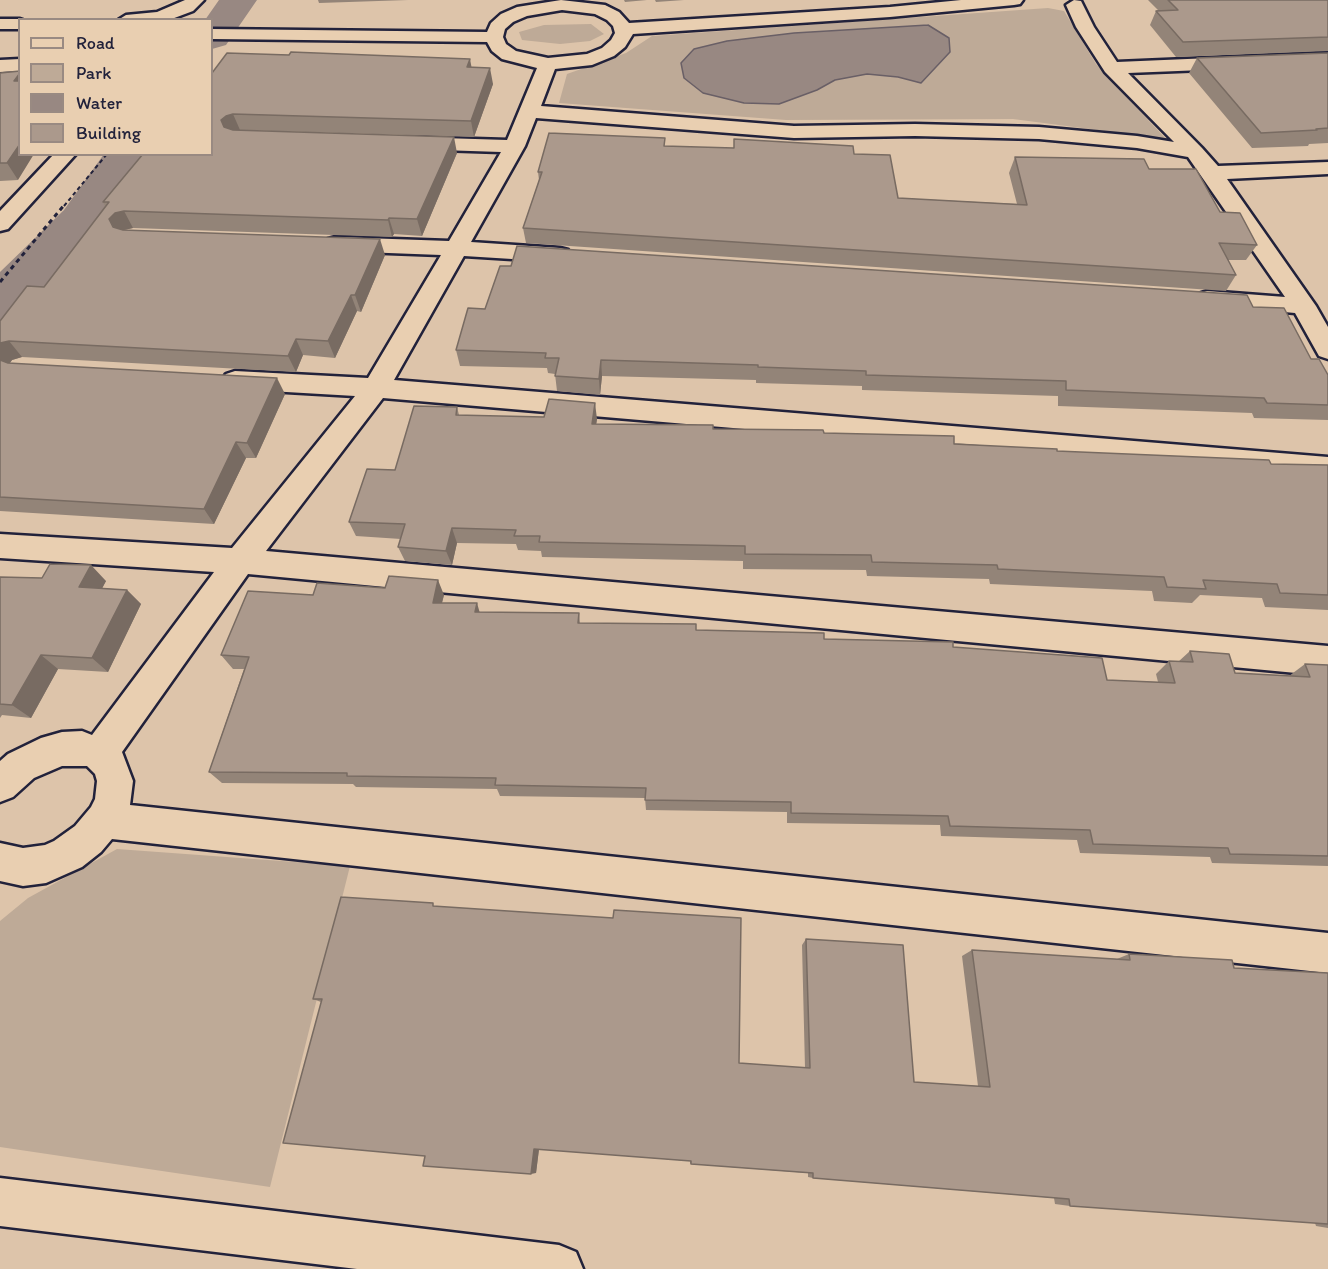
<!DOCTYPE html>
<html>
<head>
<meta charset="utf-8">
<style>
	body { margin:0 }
	#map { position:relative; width:1328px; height:1269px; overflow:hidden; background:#ddc4aa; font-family:Itim,sans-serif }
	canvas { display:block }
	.legend { position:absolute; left:18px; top:18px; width:195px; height:138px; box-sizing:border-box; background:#e9cfb1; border:2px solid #998a82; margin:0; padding:8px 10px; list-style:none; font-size:18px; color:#22223b }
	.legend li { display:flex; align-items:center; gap:12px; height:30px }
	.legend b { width:30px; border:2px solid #998a82 }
</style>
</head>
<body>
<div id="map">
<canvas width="1328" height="1269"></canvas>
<ul class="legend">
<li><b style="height:8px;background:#e9cfb1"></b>Road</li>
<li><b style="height:16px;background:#beaa97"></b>Park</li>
<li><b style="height:16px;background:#988882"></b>Water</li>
<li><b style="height:16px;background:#ab998c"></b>Building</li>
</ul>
</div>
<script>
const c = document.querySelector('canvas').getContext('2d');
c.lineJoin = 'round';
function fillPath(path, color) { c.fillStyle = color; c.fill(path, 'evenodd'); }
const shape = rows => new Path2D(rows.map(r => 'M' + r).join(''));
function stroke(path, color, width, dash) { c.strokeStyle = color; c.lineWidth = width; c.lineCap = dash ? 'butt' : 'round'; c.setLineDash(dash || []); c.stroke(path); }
const green = shape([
	[1048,8,1064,11,1096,64,1166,139,1013,119,786,120,559,103,567,74,626,53,652,36],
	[591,24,604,34,590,41,560,44,522,40,519,32,544,25],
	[117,849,350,866,270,1187,0,1147,0,921,28,898]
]);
const water = shape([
	[928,25,949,38,950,52,921,83,898,77,867,74,835,80,817,90,779,104,744,103,703,93,684,78,681,63,694,49,727,41,794,33,928,25]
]);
const river = shape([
	[219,0,257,0,226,45,212,49,212,20,205,20,219,0],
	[104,154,151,154,98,230,19,315,0,320,0,272,64,210,104,154]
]);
const pathFar1 = shape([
	[64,206,107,154]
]);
const path = shape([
	[0,282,65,204]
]);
const minor = shape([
	[185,0,204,0,193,11,169,20,118,20,126,15,157,12,185,0],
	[561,0,605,5,619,12,629,23,890,7,961,0,1023,0,1020,4,1014,5,890,17,633,34,625,47,614,56,592,65,555,69,541,106,794,126,915,124,1039,127,1137,136,1174,142,1105,72,1076,27,1066,5,1074,0,1081,1,1094,27,1117,62,1328,53,1328,65,1128,73,1202,148,1218,166,1328,162,1328,174,1227,179,1316,306,1328,327,1328,359,1319,356,1295,313,1198,304,1195,299,1198,294,1207,291,1285,297,1188,157,1137,148,1039,139,915,136,794,138,536,118,525,146,471,242,560,248,568,250,572,255,568,260,560,262,464,256,394,380,1328,457,1328,479,383,398,266,551,1328,646,1328,676,248,574,122,752,133,781,130,805,1328,933,1328,973,112,839,101,852,82,867,46,883,23,886,0,881,0,843,23,848,45,845,54,841,75,826,91,807,95,799,97,781,95,774,87,766,62,766,34,778,13,797,0,802,0,761,8,754,41,738,62,732,82,731,92,735,214,572,0,558,0,534,232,548,355,396,235,389,226,386,222,380,226,374,235,371,368,378,441,255,336,251,328,249,324,244,328,239,336,237,449,241,501,152,410,149,403,147,400,143,403,139,410,137,507,140,537,68,502,59,492,51,487,42,212,39,212,29,487,32,491,23,501,14,517,7,561,0],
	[562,10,595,14,607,20,613,26,615,33,611,40,602,48,587,54,548,58,516,51,506,44,503,37,505,29,513,22,527,16,562,10],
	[0,19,20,19,23,20,20,20,20,29,0,29,0,19],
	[20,59,20,71,0,72,0,60,20,59],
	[54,154,76,154,8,229,0,231,0,211,54,154],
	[0,1178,559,1245,576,1252,583,1269,357,1269,0,1226,0,1178]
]);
const wall = shape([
	[318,0,408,0,319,3],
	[624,0,647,0,625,2],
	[655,0,684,0,656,2],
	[1148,0,1328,0,1328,51,1176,57,1150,25,1156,11,1158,10],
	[1328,53,1328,143,1309,144,1308,146,1252,148,1189,73,1197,58],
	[471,67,493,84,474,137,238,130,457,153,422,236,394,234,392,237,133,228,124,230,385,255,361,312,357,311,335,358,303,355,296,372,22,357,12,360,10,363,285,394,256,458,246,458,214,524,0,511,0,321,44,287,105,206,103,202,212,154,212,73],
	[0,73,18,180,0,181],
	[665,146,854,154,898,198,1017,204,1009,173,1015,157,1149,169,1220,212,1257,245,1246,260,1228,260,1236,275,1226,291,526,243,523,228,539,180,538,172],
	[1253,307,1311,359,1328,375,1328,420,1254,418,1252,413,1058,406,1058,396,862,390,862,386,756,383,756,380,602,376,600,395,557,391,555,374,548,373,547,368,460,366,456,350,485,309],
	[457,407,459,415,597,419,596,424,824,433,1057,451,1271,464,1328,465,1328,610,1265,607,1262,598,1200,595,1192,603,1154,601,1152,591,990,584,989,579,867,576,866,570,743,569,743,561,542,557,541,551,518,550,516,544,457,543,452,565,405,561,398,547,401,539,356,536,349,522,395,470],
	[0,577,106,581,102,588,127,590,141,604,108,672,58,669,31,718,2,715,0,718],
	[313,595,444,595,442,603,480,612,579,613,580,623,953,647,1107,680,1158,682,1156,674,1169,661,1178,662,1190,651,1235,673,1289,676,1305,664,1328,665,1328,866,1212,863,1210,857,1080,853,1077,840,941,836,940,825,787,823,787,812,646,810,645,798,500,796,497,789,356,787,353,784,222,783,209,772,244,669,233,669,221,655],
	[437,906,739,1063,805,1068,802,945,806,939,914,1082,978,1086,962,956,972,950,1117,959,1129,954,1234,968,1328,973,1328,1228,1316,1226,1315,1223,1070,1206,1055,1204,1054,1198,813,1178,808,1177,808,1173,691,1164,690,1163,690,1161,539,1149,536,1173,425,1156,321,1002,313,999]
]);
const shadedWall = shape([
	[470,59,473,75,467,67],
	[490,68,493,84,474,137,471,121],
	[20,73,20,90,14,81],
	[233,114,240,130,232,132,228,137,221,120,226,116],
	[454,137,457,153,422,236,417,219],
	[20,144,20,154,34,154,18,180,7,163],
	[124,211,133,228,124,230,123,243,109,219,115,213],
	[389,218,394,234,392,237,388,220],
	[380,239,385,255,361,312,355,295],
	[351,295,357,311,335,358,328,341],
	[296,339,303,355,296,372,288,356],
	[9,341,22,357,12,360,7,367,0,362,0,343],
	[601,360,602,376,600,395,599,379],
	[277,378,285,394,256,458,247,443],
	[595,403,597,419,594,440,592,424],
	[236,442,246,458,214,524,204,509],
	[452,528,457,543,452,565,446,551],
	[91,565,106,581,95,602,79,587],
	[438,580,444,595,438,617,433,603],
	[127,590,141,604,108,672,92,658],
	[477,603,481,617,475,612],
	[41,655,58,669,31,718,12,705],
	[534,1149,539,1149,536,1173,531,1174]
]);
const building = shape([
	[1168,0,1328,0,1328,37,1183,42,1156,11,1178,10,1168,0],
	[291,52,470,59,467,67,490,68,471,121,233,114,226,116,221,120,224,127,233,130,454,137,417,219,389,218,388,220,124,211,115,213,109,219,113,227,123,230,380,239,355,295,351,295,328,341,296,339,288,356,9,341,0,343,0,321,27,286,44,287,109,202,103,202,143,154,212,154,212,73,227,53,289,55,291,52],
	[1328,53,1328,128,1316,129,1317,130,1261,133,1197,58,1328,53],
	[20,71,20,73,14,81,20,81,20,144,7,163,0,163,0,73,20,71],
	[549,133,665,138,664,146,734,148,734,139,853,146,854,154,890,155,898,198,1027,205,1015,157,1144,159,1149,169,1196,169,1220,212,1240,213,1257,245,1219,243,1236,275,523,228,542,172,538,172,549,133],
	[517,246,1247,295,1253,307,1284,308,1311,359,1319,359,1328,375,1328,405,1267,403,1264,398,1066,390,1066,381,866,375,866,371,758,367,758,365,601,360,599,379,555,376,559,358,545,358,546,353,456,350,468,308,485,309,500,266,511,266,517,246],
	[0,360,8,363,277,378,247,443,236,442,204,509,0,497,0,360],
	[549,399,595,403,592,424,713,425,713,429,823,430,824,433,954,436,954,444,1057,449,1057,451,1269,460,1271,464,1328,465,1328,595,1280,593,1277,584,1203,580,1206,589,1167,587,1164,577,998,569,997,565,872,562,871,555,745,554,745,546,539,542,540,536,514,536,516,530,452,528,446,551,398,547,405,524,349,522,367,469,395,470,414,406,457,407,456,415,544,417,549,399],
	[50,564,91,565,79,587,127,590,92,658,41,655,12,705,0,704,0,577,42,578,50,564],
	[389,576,438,580,433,603,477,603,475,612,579,613,578,623,696,624,696,630,824,633,824,639,953,642,953,647,1102,658,1107,680,1175,683,1169,661,1193,662,1190,651,1229,654,1235,673,1310,677,1305,664,1328,665,1328,856,1230,854,1228,848,1093,844,1090,830,950,826,948,816,791,813,791,802,645,800,646,788,495,785,496,778,347,776,347,773,209,772,249,657,221,655,248,591,313,595,317,583,385,588,389,576],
	[341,897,433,903,433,906,613,918,614,910,741,918,739,1063,810,1068,806,939,903,945,914,1082,990,1087,972,950,1130,960,1129,954,1232,960,1234,968,1328,973,1328,1224,1070,1206,1069,1199,813,1178,813,1173,691,1164,691,1161,534,1149,531,1174,423,1166,425,1156,283,1143,322,999,313,999,341,897]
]);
fillPath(green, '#beaa97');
fillPath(water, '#988882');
stroke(water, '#695f66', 1.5);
fillPath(river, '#988882');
stroke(minor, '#22223b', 5);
stroke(pathFar1, '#22223b', 2, [4, 3]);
stroke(path, '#22223b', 3, [4.5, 4]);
fillPath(minor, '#e9cfb1');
fillPath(wall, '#938478');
fillPath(shadedWall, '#786b62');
fillPath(building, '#ab998c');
stroke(building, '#786b62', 1.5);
</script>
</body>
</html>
